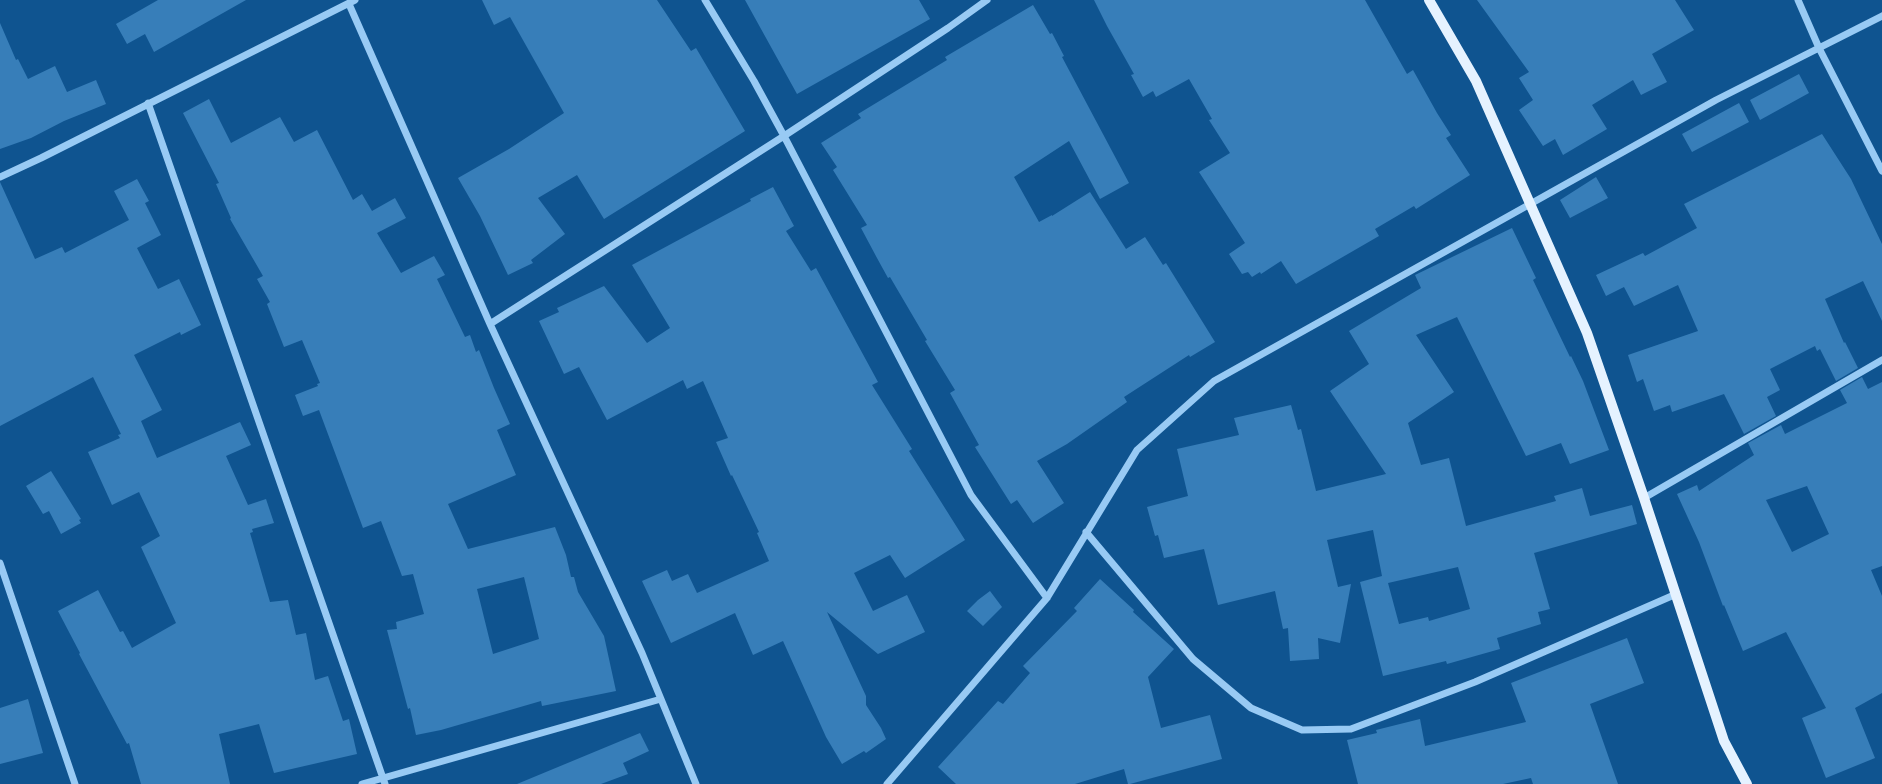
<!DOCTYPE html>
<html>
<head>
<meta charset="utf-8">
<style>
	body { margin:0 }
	canvas { display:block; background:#0f5490 }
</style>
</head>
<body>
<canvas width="1882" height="784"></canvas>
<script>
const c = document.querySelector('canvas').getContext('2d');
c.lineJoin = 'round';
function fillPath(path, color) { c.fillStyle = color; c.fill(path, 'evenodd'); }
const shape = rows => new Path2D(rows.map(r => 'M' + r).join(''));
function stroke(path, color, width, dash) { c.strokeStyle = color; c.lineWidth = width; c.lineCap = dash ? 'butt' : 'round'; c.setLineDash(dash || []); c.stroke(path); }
const building = shape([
	[158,0,246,0,154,52,145,34,127,44,116,24],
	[482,0,657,0,691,51,696,48,745,131,604,219,577,175,538,198,565,234,531,260,533,263,508,275,480,216,458,178,509,149,564,113,510,17,494,25],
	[745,0,919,0,930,19,797,94],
	[1094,0,1365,0,1407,74,1413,70,1437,113,1451,135,1446,138,1470,175,1416,209,1414,206,1375,229,1379,236,1296,284,1281,261,1261,274,1260,272,1252,277,1248,272,1242,274,1229,254,1245,243,1199,172,1230,153,1209,120,1212,119,1189,79,1156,97,1153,91,1143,97,1131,75,1134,74,1107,26],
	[1477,0,1675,0,1694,30,1652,54,1667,82,1641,95,1633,80,1592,105,1607,129,1563,155,1555,139,1543,146,1519,110,1533,100,1519,78,1529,72],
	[1033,5,1050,34,1052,33,1064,56,1062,57,1129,183,1100,199,1069,141,1014,177,1039,222,1052,215,1052,216,1090,192,1126,249,1145,237,1163,265,1166,263,1215,342,1190,357,1189,355,1124,397,1127,402,1067,444,1037,461,1064,503,1033,523,1017,500,1011,504,975,447,979,445,950,393,955,390,925,341,927,340,890,277,888,278,877,258,861,228,867,225,833,170,837,167,821,143,861,118,858,114,947,60,945,57],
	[0,23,16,60,18,59,28,79,55,66,67,92,96,80,106,104,64,121,31,138,0,149],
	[1799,74,1809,93,1760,120,1750,100],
	[209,99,231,143,280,117,294,142,317,130,353,200,362,194,372,211,395,198,406,218,377,233,401,273,434,256,445,275,437,279,465,337,470,335,476,352,479,350,494,388,510,424,497,430,516,475,448,504,468,549,555,527,566,555,571,577,574,577,578,592,604,636,616,691,542,706,541,701,441,730,416,735,410,708,408,709,387,630,397,629,396,622,424,614,413,574,402,576,381,521,363,528,319,410,303,416,295,395,318,386,317,384,320,383,302,340,284,347,267,304,270,302,257,279,263,276,230,219,231,218,216,184,219,183,183,113],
	[524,577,539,639,493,654,477,589],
	[1739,103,1749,122,1692,152,1682,134],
	[1822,134,1851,179,1882,244,1882,321,1863,281,1825,299,1844,343,1845,342,1858,368,1836,381,1820,349,1817,351,1815,346,1770,369,1780,390,1767,397,1776,416,1744,434,1724,394,1672,412,1670,405,1654,411,1643,379,1637,382,1628,355,1698,331,1678,285,1634,306,1624,287,1606,296,1596,275,1643,253,1645,256,1697,228,1684,204],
	[1596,177,1608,198,1570,218,1560,200],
	[137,179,149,201,145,203,161,235,137,248,158,289,179,279,201,325,181,335,180,332,134,355,162,410,141,421,157,458,240,422,251,445,226,456,248,505,266,499,274,523,252,529,253,532,250,533,270,602,288,600,296,635,306,633,315,680,328,676,343,721,349,719,357,754,274,773,259,724,219,734,230,784,141,784,129,743,127,744,79,654,80,653,58,611,98,590,120,632,123,631,132,648,176,623,141,547,160,536,139,492,112,505,88,452,120,438,118,435,121,434,93,377,0,426,0,182,35,259,62,247,65,253,129,220,114,191],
	[773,187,794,226,786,231,811,271,816,268,878,382,872,385,912,449,909,451,965,540,905,578,890,555,854,573,873,611,907,595,925,632,878,654,827,612,866,696,866,705,881,728,886,739,866,753,864,751,842,764,826,737,783,641,753,655,735,613,671,643,642,581,667,570,672,581,688,574,697,593,769,561,757,533,759,532,732,475,731,476,716,442,728,438,703,381,687,389,683,380,607,420,579,367,564,374,539,321,559,312,557,308,604,286,647,343,670,328,632,265,751,201,750,199],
	[1512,228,1536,278,1533,280,1570,357,1571,356,1583,381,1609,450,1570,464,1561,443,1526,456,1457,317,1416,335,1454,392,1408,423,1421,465,1449,458,1466,526,1556,501,1554,496,1582,488,1590,516,1632,505,1637,524,1534,553,1550,609,1538,612,1541,624,1497,638,1500,649,1447,664,1446,661,1383,676,1360,582,1382,576,1373,530,1327,540,1338,587,1351,584,1340,643,1318,638,1319,659,1290,661,1288,628,1283,629,1275,591,1218,605,1204,549,1164,558,1158,535,1155,536,1147,507,1188,496,1177,449,1239,435,1234,418,1291,405,1298,430,1301,429,1316,491,1386,474,1330,391,1369,364,1349,331,1421,288,1415,275],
	[1458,567,1470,609,1429,621,1428,617,1399,624,1388,583],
	[1862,377,1868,389,1882,382,1882,566,1871,570,1882,596,1882,693,1855,708,1875,758,1826,778,1802,718,1826,708,1786,632,1743,651,1724,605,1723,606,1699,542,1677,494,1697,485,1699,491,1754,455,1748,443,1781,425,1785,434,1847,403,1840,390],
	[1807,486,1829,534,1792,552,1766,500],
	[51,471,81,519,79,520,81,523,61,534,49,511,43,514,26,486],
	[1100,579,1134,610,1133,612,1174,649,1148,677,1161,728,1210,715,1222,759,1130,784,1128,784,1124,769,1075,784,956,784,938,767,998,701,1003,704,1030,673,1023,666,1077,611,1074,608],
	[990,591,1002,607,983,626,967,611,978,600],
	[1627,638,1644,683,1590,704,1618,784,1533,784,1531,778,1503,784,1358,784,1347,740,1377,733,1376,730,1420,719,1425,746,1526,722,1511,683],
	[28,699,43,753,0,764,0,708],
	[640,733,649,751,623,763,628,774,601,784,517,784]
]);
const minor = shape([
	[705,0,754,81,784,136,971,495,1047,598],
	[1798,0,1819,48,1882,171],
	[349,4,490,324,642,653,696,784],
	[148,103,385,784],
	[0,177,41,158,355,0],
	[490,324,784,136,948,28,987,0],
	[1644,498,1882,360],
	[1086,532,1193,659,1251,708,1302,730,1351,729,1475,682,1674,595],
	[0,563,75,784],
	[362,784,661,699],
	[887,784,1047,598,1137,450,1214,381,1716,100,1882,16]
]);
const major = shape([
	[1429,0,1476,81,1587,333,1644,498,1724,741,1747,784]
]);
fillPath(building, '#377eb9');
stroke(minor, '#98caf4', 7);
stroke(major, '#e5f2ff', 10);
</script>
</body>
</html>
